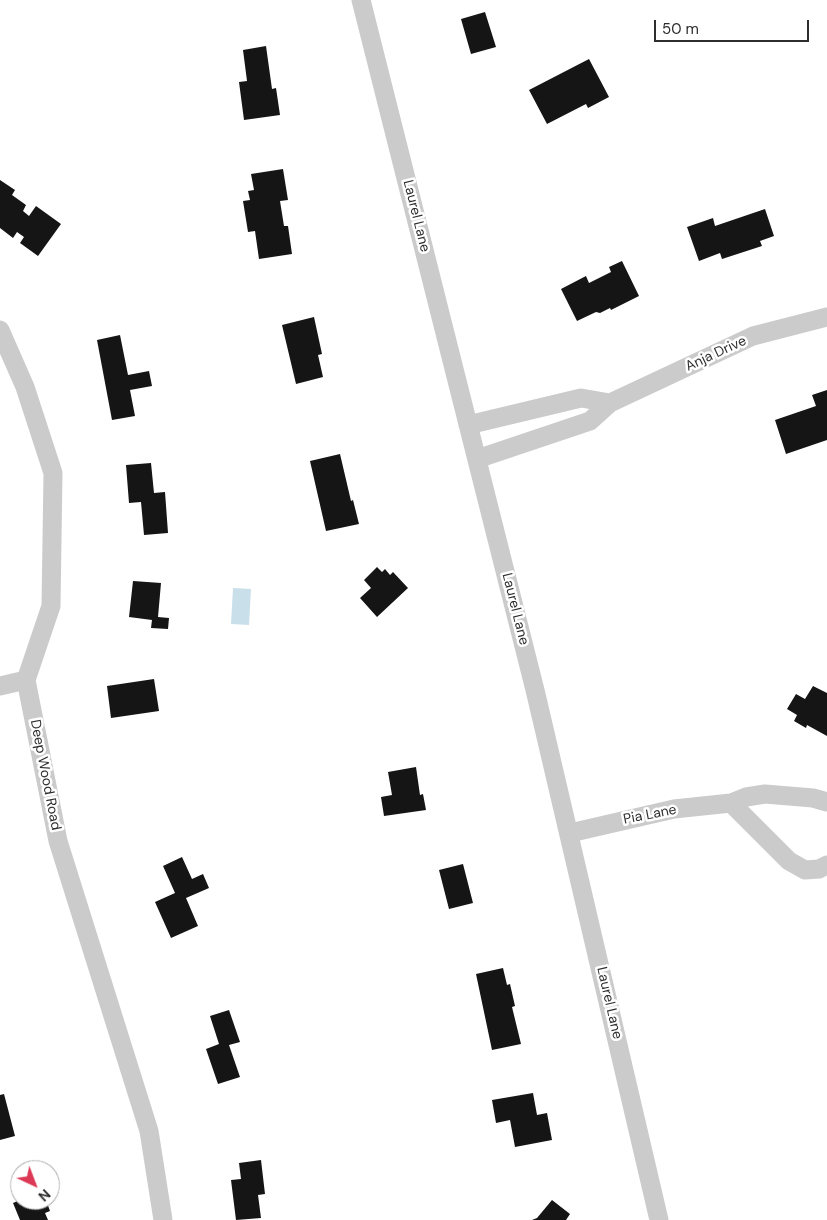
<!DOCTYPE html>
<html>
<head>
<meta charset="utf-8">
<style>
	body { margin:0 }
	#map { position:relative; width:827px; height:1220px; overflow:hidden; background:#fff; font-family:"DM Sans",sans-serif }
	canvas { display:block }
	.north { position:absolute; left:10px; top:1160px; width:50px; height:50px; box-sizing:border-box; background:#fff; border:1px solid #ababab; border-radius:50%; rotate:137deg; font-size:14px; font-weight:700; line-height:20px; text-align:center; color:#2e2e2e }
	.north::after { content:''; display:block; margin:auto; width:18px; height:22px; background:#dc3956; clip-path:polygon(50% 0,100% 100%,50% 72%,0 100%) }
	.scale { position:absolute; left:654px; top:20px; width:155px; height:22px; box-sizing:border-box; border:2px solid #2e2e2e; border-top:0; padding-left:6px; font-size:15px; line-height:18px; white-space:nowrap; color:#2e2e2e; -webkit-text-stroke:4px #fff; paint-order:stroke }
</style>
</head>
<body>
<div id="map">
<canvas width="827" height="1220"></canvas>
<div class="north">N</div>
<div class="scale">50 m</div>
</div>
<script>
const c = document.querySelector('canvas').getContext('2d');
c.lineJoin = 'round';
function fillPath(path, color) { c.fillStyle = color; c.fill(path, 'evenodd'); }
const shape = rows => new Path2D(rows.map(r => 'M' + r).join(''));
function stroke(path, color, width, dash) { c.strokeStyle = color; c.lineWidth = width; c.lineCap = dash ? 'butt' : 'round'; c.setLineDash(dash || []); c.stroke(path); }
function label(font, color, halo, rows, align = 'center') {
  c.font = font + ' "DM Sans",sans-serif'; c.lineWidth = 5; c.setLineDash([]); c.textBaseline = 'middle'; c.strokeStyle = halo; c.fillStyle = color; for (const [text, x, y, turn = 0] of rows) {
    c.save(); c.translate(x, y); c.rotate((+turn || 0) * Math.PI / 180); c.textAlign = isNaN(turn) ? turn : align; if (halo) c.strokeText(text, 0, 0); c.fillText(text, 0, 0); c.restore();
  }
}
const water = shape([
	[233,588,251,589,249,625,231,624]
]);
const building = shape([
	[485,12,496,47,471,54,461,19],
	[266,46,272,89,276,88,280,115,244,120,239,82,247,81,243,50],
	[589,59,609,97,588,108,586,104,547,124,529,90],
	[283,169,288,200,280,201,284,226,288,226,292,254,259,259,255,231,248,232,243,201,250,200,248,191,254,190,251,174],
	[0,180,15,190,12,195,26,205,23,211,29,216,36,206,61,224,38,256,20,243,24,237,17,232,13,238,0,228],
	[765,209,774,236,760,241,762,246,722,259,720,253,699,261,687,227,713,218,715,226],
	[622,261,639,296,611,310,610,308,600,313,596,312,577,321,561,289,586,276,589,283,611,272,609,267],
	[314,317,322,354,318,355,323,377,296,384,282,325],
	[120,335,128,375,149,371,152,386,130,390,135,416,112,420,97,340],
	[827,390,827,440,786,454,775,420,816,406,812,395],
	[340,454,351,501,353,500,359,524,326,531,310,461],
	[151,463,154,493,165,492,168,533,144,535,141,502,129,503,126,465],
	[377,567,382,572,385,569,390,575,393,572,408,588,377,617,360,598,371,588,364,580],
	[133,581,161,583,158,617,169,618,168,629,151,628,152,620,129,617],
	[154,679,159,711,111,718,107,686],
	[813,686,827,693,827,736,807,725,806,728,794,721,797,715,787,709,796,694,805,699],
	[416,767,420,795,423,794,426,810,384,816,381,797,392,795,388,772],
	[182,857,192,879,203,874,209,888,186,898,198,926,171,938,155,902,175,893,163,866],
	[463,864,473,903,449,909,439,870],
	[503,968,507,985,510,984,515,1006,512,1007,521,1044,492,1050,476,974],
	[229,1010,240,1042,229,1045,240,1077,218,1084,206,1049,219,1044,210,1016],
	[533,1093,537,1115,547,1113,552,1140,515,1147,510,1120,496,1123,492,1100],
	[4,1094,15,1136,0,1140,0,1095],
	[261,1160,265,1194,258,1195,261,1218,236,1220,231,1180,241,1179,239,1163],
	[20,1200,46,1200,50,1211,45,1213,48,1220,20,1220,13,1203],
	[552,1200,570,1214,566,1220,532,1220,537,1218]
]);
const minor = shape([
	[361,0,535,690,659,1220],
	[0,330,25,387,53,473,51,606,26,680,58,841,149,1131,163,1220],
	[468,425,581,398,610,403],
	[477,459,590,421,610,403,753,336,827,317],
	[0,686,26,680],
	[731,803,789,861,805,870,819,869,827,865],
	[570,833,674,809,731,803,746,797,765,794,813,798,827,802]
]);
const streetNames = [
	["Laurel Lane",416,216,76],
	["Anja Drive",716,354,-25],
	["Laurel Lane",515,609,76],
	["Deep Wood Road",45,775,79],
	["Pia Lane",650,815,-11],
	["Laurel Lane",609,1003,77]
];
fillPath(water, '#c9e0ea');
fillPath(building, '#151515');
stroke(minor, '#cbcbcb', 19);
label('14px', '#2e2e2e', '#fff', streetNames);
</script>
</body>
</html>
